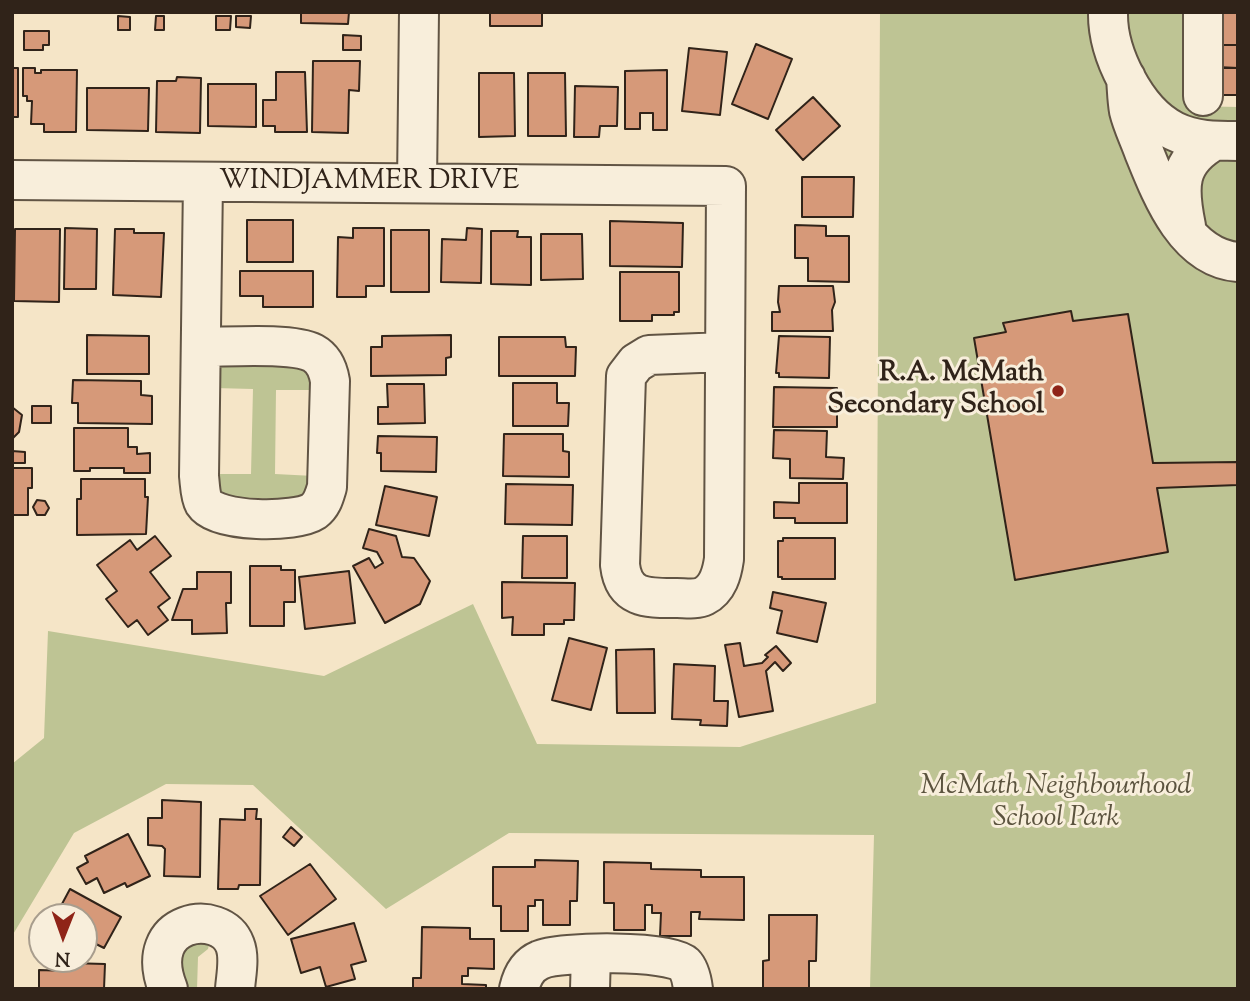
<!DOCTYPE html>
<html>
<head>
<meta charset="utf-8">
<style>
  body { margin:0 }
  #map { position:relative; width:1250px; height:1001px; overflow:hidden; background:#f5e5c7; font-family:"Sorts Mill Goudy",serif }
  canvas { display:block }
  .frame { position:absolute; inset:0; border:14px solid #302319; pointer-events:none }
  .north { position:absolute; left:28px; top:903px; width:70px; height:70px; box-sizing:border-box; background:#f8eedb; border:2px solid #a89d8d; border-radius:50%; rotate:181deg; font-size:19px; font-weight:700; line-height:28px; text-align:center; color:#302319 }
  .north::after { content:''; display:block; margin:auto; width:24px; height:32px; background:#8f2418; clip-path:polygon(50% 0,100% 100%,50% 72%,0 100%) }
</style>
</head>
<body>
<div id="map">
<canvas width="1250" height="1001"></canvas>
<div class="frame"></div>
<div class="north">N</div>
</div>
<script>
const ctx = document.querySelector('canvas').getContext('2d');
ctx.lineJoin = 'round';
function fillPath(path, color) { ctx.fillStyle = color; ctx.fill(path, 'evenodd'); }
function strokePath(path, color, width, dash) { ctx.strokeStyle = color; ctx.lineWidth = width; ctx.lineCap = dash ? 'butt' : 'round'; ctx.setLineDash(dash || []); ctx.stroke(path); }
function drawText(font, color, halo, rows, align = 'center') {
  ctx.font = font + ' "Sorts Mill Goudy",serif'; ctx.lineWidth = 6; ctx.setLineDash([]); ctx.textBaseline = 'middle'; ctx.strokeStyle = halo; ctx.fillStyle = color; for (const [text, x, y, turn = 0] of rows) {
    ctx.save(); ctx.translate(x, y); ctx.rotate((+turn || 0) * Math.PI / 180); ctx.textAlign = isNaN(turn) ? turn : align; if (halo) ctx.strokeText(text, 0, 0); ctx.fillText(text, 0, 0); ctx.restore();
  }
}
fillPath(new Path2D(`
  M880,12H1189V106L1238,107V989H870L874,835L509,833L386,909L253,785L166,784L74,833L12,936V764L44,738L48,631L324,676L473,604L537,744L740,747L876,703Z
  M229,364L304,366L316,390H276L275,474L314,476L303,501L221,499L212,474H251L253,389L214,388L218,369Z
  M210,941L208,949L198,957L197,989H184L180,948Z`), '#bec494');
const building = new Path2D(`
  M301,12H349L348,24L301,23Z
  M490,12H542V26H490Z
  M1217,12H1238V45H1217Z
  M118,16L130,17V30H118Z
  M156,16H164V30H155Z
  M216,16H231L230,30H216Z
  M236,16H251L250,28L236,27Z
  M24,31H49V45H43V50H24Z
  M343,35L361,36V50H343Z
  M756,44L792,59L768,119L732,104Z
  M1217,45H1238V68L1217,67Z
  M689,48L727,52L720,115L682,111Z
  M313,61H360L359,91L349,90L348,133L312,132Z
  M12,68H18V117H12Z
  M23,68H35V73H41V70H77L76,132H44V124H31L32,101H27V96H23Z
  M1217,68H1238V95H1217Z
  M667,70V130H653V113H640V129H625V71Z
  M276,72H305L307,132H275V126H263V100H276Z
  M479,73H514L515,136L479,137Z
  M528,73H565L566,136H528Z
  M177,77L201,78L200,133L156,132L157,81H176Z
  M208,84H256V127L208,126Z
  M575,86L618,87L617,126H600L599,137H574Z
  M87,88H149L148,131L87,130Z
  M813,97L840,126L803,160L776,130Z
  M802,177H854L853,217H802Z
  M247,220H293V262H247Z
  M610,221L683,223L682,267L610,266Z
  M795,225L826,226V236H849V282L808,281V258H795Z
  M65,228L97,229L96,289H64Z
  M353,228H384V286H366V297H337L338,237L353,238Z
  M467,228L482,229L481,283L441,282L442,239L466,240Z
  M15,229H60L59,302L14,301Z
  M115,229H134V233H164L161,297L113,295Z
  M391,230H429V292H391Z
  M491,231H518L517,237H531V285L491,284Z
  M541,234H582L583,279L541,280Z
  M240,271H313V307H263V296H240Z
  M620,272H679V312H674V315H652V321H620Z
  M779,286H833L835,302L832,310L833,331H772V312H780L778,302Z
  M1071,311L1073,321L1128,314L1153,463L1238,462V485L1157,488L1168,552L1015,580L974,338L1006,332L1003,323Z
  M87,335L149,336V374H87Z
  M451,335V357L446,358V375L371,376V347H382V336Z
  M779,336L830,337L829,378L779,377V373H776Z
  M499,337H565L566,347H576L575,376H499Z
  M73,380L141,381V395L152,396V424L78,423V403H72Z
  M513,383H557V403H569L568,426H513Z
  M387,384H424L425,423L378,424V407H388Z
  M774,387L837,388V427H773Z
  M32,406H51V423H32Z
  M12,407L22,415L19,432L12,439Z
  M74,428H128V447H137V454L150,453V473H124V468H90V471H74Z
  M774,430L827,431L826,457L844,458L843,479L790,478V459L773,458Z
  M504,434H563V451L569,452V477L503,476Z
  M378,436L437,437L436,472L381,471V453H377Z
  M12,451L25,452V463H12Z
  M12,468H32V488H28V515H12Z
  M81,479H145V497H148L146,534L77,535V499H81Z
  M799,483H847V523H795V518H774V502L799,503Z
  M506,484L573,485L572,525L505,524Z
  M385,486L437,497L429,536L376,525Z
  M37,500L45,501L49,508L45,515H37L33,507Z
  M369,529L396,536L402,557L414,558L430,581L420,604L385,623L353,566L369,558L375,568L383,563L377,552L363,548Z
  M155,536L171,556L150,572L170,598L158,607L168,620L148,635L137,620L128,627L106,599L117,591L97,565L130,540L137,550Z
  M523,536H567V578H522Z
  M783,538H835V579H782V577H778V541H783Z
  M250,566H281V570H295V602H284V626H250Z
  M349,571L355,623L305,629L299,577Z
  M197,572H231V603H226L227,633L192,634V620H172L183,589H197Z
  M502,582L575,583L574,620H564V624H544V635H512L513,617L502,618Z
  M773,592L826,603L817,642L777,633L782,611L770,608Z
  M569,638L607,648L591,710L552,700Z
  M740,643L744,666L762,663L768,657L765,655L776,646L791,663L783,671L775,662L766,671L773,711L739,717L725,645Z
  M654,649L655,713H617L616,650Z
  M674,664L715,666L714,701H728L727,726L700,725L701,720L672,719Z
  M162,800L201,802L200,877L164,876L165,849L162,846L148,845V818H162Z
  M245,809H257L256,819H261L260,885H239L238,889H218L220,819L245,820Z
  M291,827L302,837L294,846L283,837Z
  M128,834L150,876L127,887L125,883L104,893L97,878L86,884L77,868L88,862L85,856Z
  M535,860L578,861L577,901H570V925H543V900H535V906H528V931H501V906H493V867H535Z
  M604,862L651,863V869L701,870V877H744V920L699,919L700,912H691V936H660L661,913H652V905H645V930H614V903H604Z
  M310,864L336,899L288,935L260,896Z
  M70,889L121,917L104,948L84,938V917H55Z
  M769,915H817L816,961H809V989H763V961L769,960Z
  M354,923L366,961L351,965L355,979L326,987L320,967L301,973L291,939Z
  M422,927L470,928V939H494V969L468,968V976H462V984L486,985V989H413V978H421Z
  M69,963L105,964L104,989H39V970L68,971Z`);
fillPath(building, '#d69979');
strokePath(building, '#302319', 2);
const minor = new Path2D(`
  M1108,12C1107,53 1136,112 1174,131C1194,141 1216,141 1238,141
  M1126,78C1127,89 1127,100 1129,111C1132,124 1139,138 1144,152C1161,194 1185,258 1238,262
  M1203,96V12
  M12,180L726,186L724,559C722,573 718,589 704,596C696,600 685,598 677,598C649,598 624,600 620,565L626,376L636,363L649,355L725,352
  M417,183L419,12
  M1186,226C1178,187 1177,162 1214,141
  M202,347C228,347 292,342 313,353C324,359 328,369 330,381L327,487C324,497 322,505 314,511C296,523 217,523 204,503C200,496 200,484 199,476L203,182
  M168,989C140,919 221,907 235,945C240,958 236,975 235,989
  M519,989C522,976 528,965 540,960C559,951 670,950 684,964C690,970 692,981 693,989
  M590,989L591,954`);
strokePath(minor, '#615444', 42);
strokePath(minor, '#f8eedb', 38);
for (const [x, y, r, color] of [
  [1058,391,7,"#8f2418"]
]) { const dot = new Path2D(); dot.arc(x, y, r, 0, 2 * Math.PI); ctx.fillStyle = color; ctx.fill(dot); strokePath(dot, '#f8eedb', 2.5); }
drawText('28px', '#302319', '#f8eedb', [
  ["WINDJAMMER DRIVE",369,183]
]);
drawText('bold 28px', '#302319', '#f8eedb', [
  ["R.A. McMath",1044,375],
  ["Secondary School",1044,407]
], 'right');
drawText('italic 28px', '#5b533e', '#f8eedb', [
  ["McMath Neighbourhood",1056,788],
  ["School Park",1056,820]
]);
</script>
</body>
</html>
